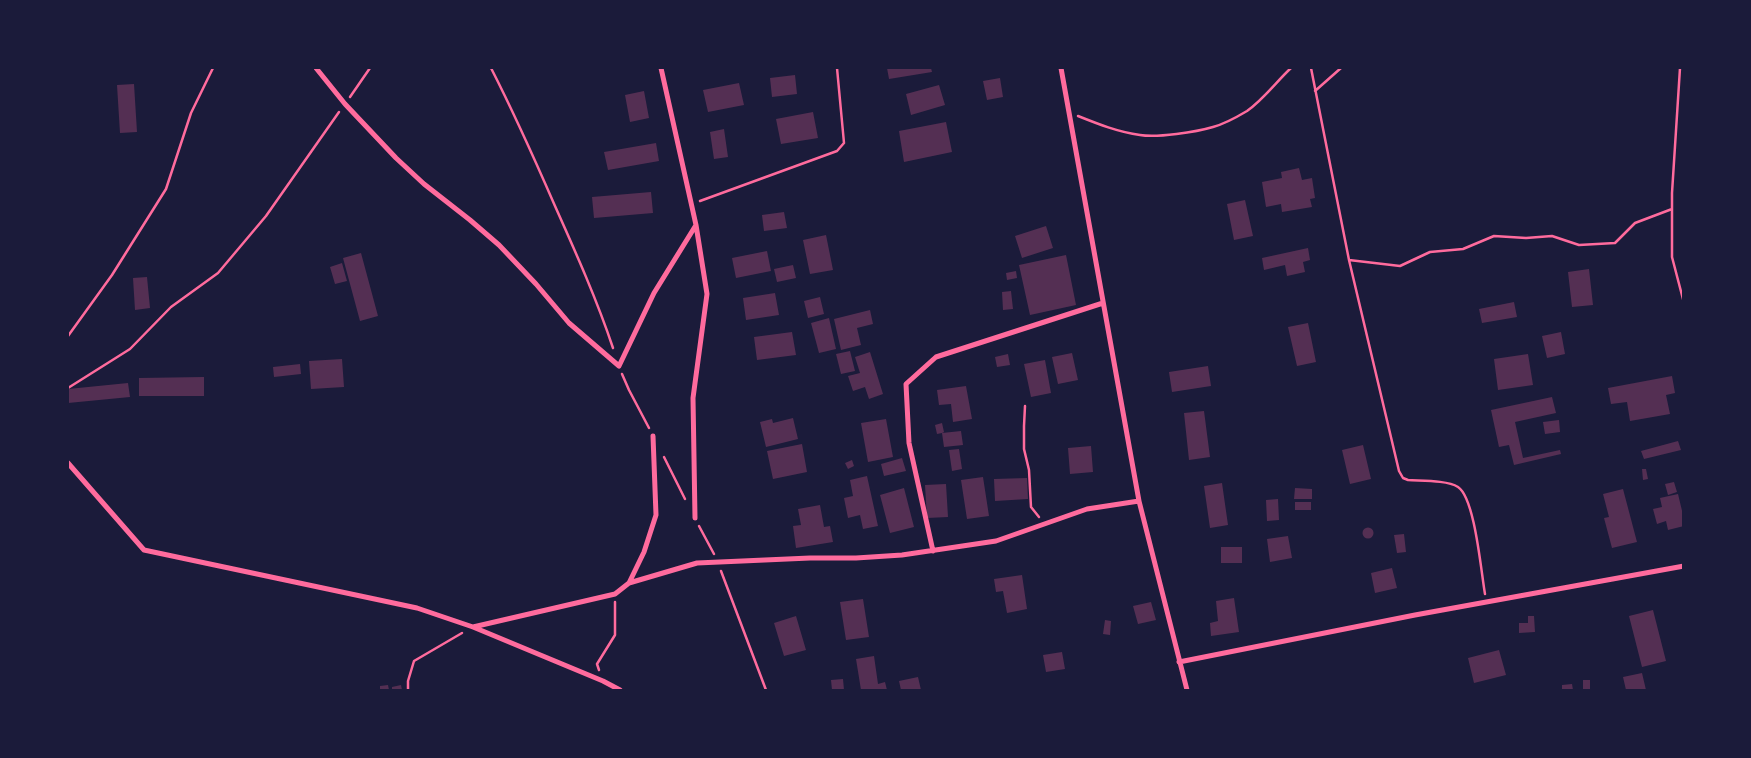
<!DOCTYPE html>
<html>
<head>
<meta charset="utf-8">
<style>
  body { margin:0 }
  #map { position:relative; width:1751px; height:758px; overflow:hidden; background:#1b1b3a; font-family:Rubik,sans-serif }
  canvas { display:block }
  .frame { position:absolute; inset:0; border:69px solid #1b1b3a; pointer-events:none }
</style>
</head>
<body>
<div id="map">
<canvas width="1751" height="758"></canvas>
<div class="frame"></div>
</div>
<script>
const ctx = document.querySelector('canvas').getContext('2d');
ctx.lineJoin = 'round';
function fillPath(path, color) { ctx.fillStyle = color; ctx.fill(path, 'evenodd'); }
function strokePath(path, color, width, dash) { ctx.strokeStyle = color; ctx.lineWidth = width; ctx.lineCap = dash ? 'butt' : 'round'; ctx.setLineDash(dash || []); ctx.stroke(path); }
fillPath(new Path2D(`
  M887,68H931L932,72L889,79Z
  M795,75L797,94L772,97L770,78Z
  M1000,78L1003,97L987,100L983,81Z
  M739,83L744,105L708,112L703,90Z
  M134,84L137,132L120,133L117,85Z
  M939,85L945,105L911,115L906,94Z
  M644,91L649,118L630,122L625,95Z
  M813,112L818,138L781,144L776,119Z
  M946,122L952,152L904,162L899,131Z
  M724,129L728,157L714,159L710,132Z
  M656,143L659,161L608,170L604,152Z
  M1299,168L1302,180L1312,178L1315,198L1310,199L1312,207L1282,212L1281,204L1266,207L1262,182L1282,178L1281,172Z
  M651,192L653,213L594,218L592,197Z
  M1245,200L1253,236L1234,240L1227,204Z
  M784,212L787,228L764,231L762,215Z
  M1046,226L1053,248L1022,258L1015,236Z
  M826,235L833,270L810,274L803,240Z
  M1308,248L1310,260L1303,262L1305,272L1287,276L1285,265L1264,270L1262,258Z
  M767,251L771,271L736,278L732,258Z
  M361,253L378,316L360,321L343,258Z
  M1066,255L1076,305L1030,315L1019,265Z
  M342,263L347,281L335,284L330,267Z
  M793,265L796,278L777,282L774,269Z
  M1589,269L1593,305L1572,307L1568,272Z
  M1016,271L1017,278L1007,280L1006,273Z
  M147,277L150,308L135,310L133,278Z
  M1011,291L1013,309L1003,310L1002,292Z
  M775,293L779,315L746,320L743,298Z
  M820,297L824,314L808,318L804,301Z
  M1514,302L1517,317L1482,323L1479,309Z
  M870,310L873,324L857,328L861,345L841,350L834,319Z
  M829,318L836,349L819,353L811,323Z
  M1308,323L1316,362L1297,366L1288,327Z
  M792,332L796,355L757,360L754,337Z
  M1561,332L1565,354L1547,358L1542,336Z
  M850,351L855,371L841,374L836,354Z
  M870,352L883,394L869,399L865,387L853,391L848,376L860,373L855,357Z
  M1072,353L1078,380L1058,384L1052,357Z
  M1008,354L1010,365L997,367L995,357Z
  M1528,354L1533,385L1498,390L1494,359Z
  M342,359L344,387L311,389L309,361Z
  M1045,360L1051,393L1031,397L1024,364Z
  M300,364L301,374L274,377L273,367Z
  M1208,366L1211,386L1172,392L1169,372Z
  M1672,376L1675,393L1666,395L1670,414L1630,421L1627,402L1611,404L1608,388Z
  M204,377V396H139V378Z
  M128,383L130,397L68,403V389Z
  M966,386L972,419L953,422L951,404L939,405L937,390Z
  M1552,397L1556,413L1515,422L1523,458L1560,450L1561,454L1514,465L1509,445L1499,447L1491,410Z
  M1204,411L1210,457L1189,460L1184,413Z
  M793,418L798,439L766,447L760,422L772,419L773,423Z
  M886,419L893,457L868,462L861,423Z
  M1559,420L1560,432L1545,434L1543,422Z
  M942,423L944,432L942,433L961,431L963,445L944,447L942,433L937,434L935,425Z
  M1678,441L1681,450L1644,459L1641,451Z
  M802,444L807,472L773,479L767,451Z
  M1363,445L1371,479L1350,484L1342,450Z
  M1091,446L1093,472L1070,474L1068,448Z
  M959,449L962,469L952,471L949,450Z
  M902,458L906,471L884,476L881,464Z
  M852,460L854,466L848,469L845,463Z
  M1642,469H1646L1648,479L1643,480Z
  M867,476L878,526L863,529L860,515L848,518L844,498L853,496L850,480Z
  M983,477L989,516L967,519L961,480Z
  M1027,478L1028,499L995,501L994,479Z
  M1674,482L1677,492L1668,495L1665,484Z
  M1222,483L1228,525L1210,528L1204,486Z
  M946,484L948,517L927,518L925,485Z
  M904,488L914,527L890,533L880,495Z
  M1295,488L1312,489V499H1294Z
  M1623,489L1637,542L1612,548L1604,518L1609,517L1603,494Z
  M1678,494L1684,519V526L1668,530L1666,521L1657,524L1653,509L1662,507L1660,498Z
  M1278,499L1279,520L1267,521L1266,500Z
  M1295,502H1311V510H1295Z
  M820,505L824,527L830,526L833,542L796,548L793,526L801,525L798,509Z
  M1362.5 533a5.5 5.5 0 1 1 11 0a5.5 5.5 0 1 1-11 0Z
  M1404,534L1406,552L1397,553L1394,535Z
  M1288,536L1292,558L1270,562L1267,539Z
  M1221,547H1242V563H1221Z
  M1392,568L1397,588L1375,593L1371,573Z
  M1022,575L1027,609L1007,613L1003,591L996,592L994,579Z
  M1234,598L1239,632L1211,636L1210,623L1218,621L1216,601Z
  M863,599L869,637L846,640L840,602Z
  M1151,602L1156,620L1138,624L1133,606Z
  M1653,610L1666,661L1642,667L1629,616Z
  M796,616L806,650L784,656L774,623Z
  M1528,616H1534L1535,632L1519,633V623H1528Z
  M1105,620L1111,621L1110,635L1103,634Z
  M1499,650L1506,675L1474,683L1468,658Z
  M1062,652L1065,669L1046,672L1043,655Z
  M874,656L878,684L885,682L887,690H861L856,659Z
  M1642,673L1646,690H1626L1623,677Z
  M918,677L921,690H901L899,681Z
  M843,679L844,690H832L831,680Z
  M1583,680H1590V690H1583Z
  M1572,684L1573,690H1562V685Z
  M388,685L389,690H380V686Z
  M401,685L402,690H392V687Z`), '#542f53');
strokePath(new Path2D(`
  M491,68C514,113 535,160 555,206C576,253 597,300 613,348
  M1311,68L1349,260L1399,471L1403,478L1408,480C1421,481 1447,480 1458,487C1475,498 1481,572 1485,594
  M1680,68L1672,193V257L1684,303
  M1315,91L1341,68
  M350,97L370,68
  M1078,116C1098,124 1118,132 1140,135C1157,138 1196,132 1213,127C1224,124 1237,117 1247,111C1264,99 1276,82 1291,68
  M700,201L837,151L844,143L837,68
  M1349,260L1400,266L1430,252L1463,249L1494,236L1526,238L1552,236L1579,245L1615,243L1635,223L1672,209
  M68,336L112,275L166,189L191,113L213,68
  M622,374L629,390L649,428
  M68,388L130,349L171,307L218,273L266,216L339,112
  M1025,406L1024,426V449L1029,470L1031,507L1039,517
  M664,457L685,499
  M699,526L714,554
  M721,571L766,690
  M599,670L597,664L615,635V602
  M408,690V681L414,661L462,633`), '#ff6b9d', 2.5);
strokePath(new Path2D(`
  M316,68L345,104L396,158L424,184L470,220L499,245L536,284L569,323L619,366L654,293L696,225L661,68
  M1061,68L1139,501L1187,690
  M68,463L144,550L417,608L473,627L603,681L620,690
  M695,518L693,398L707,294L696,225
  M933,551L909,443L906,384L936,357L1103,303
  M629,583L697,563L810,558H856L902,555L996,541L1087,509L1139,501
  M473,627L615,594L629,583L644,552L656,515L653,436
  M1179,662L1415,615L1684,566`), '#ff6b9d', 5);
</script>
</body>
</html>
